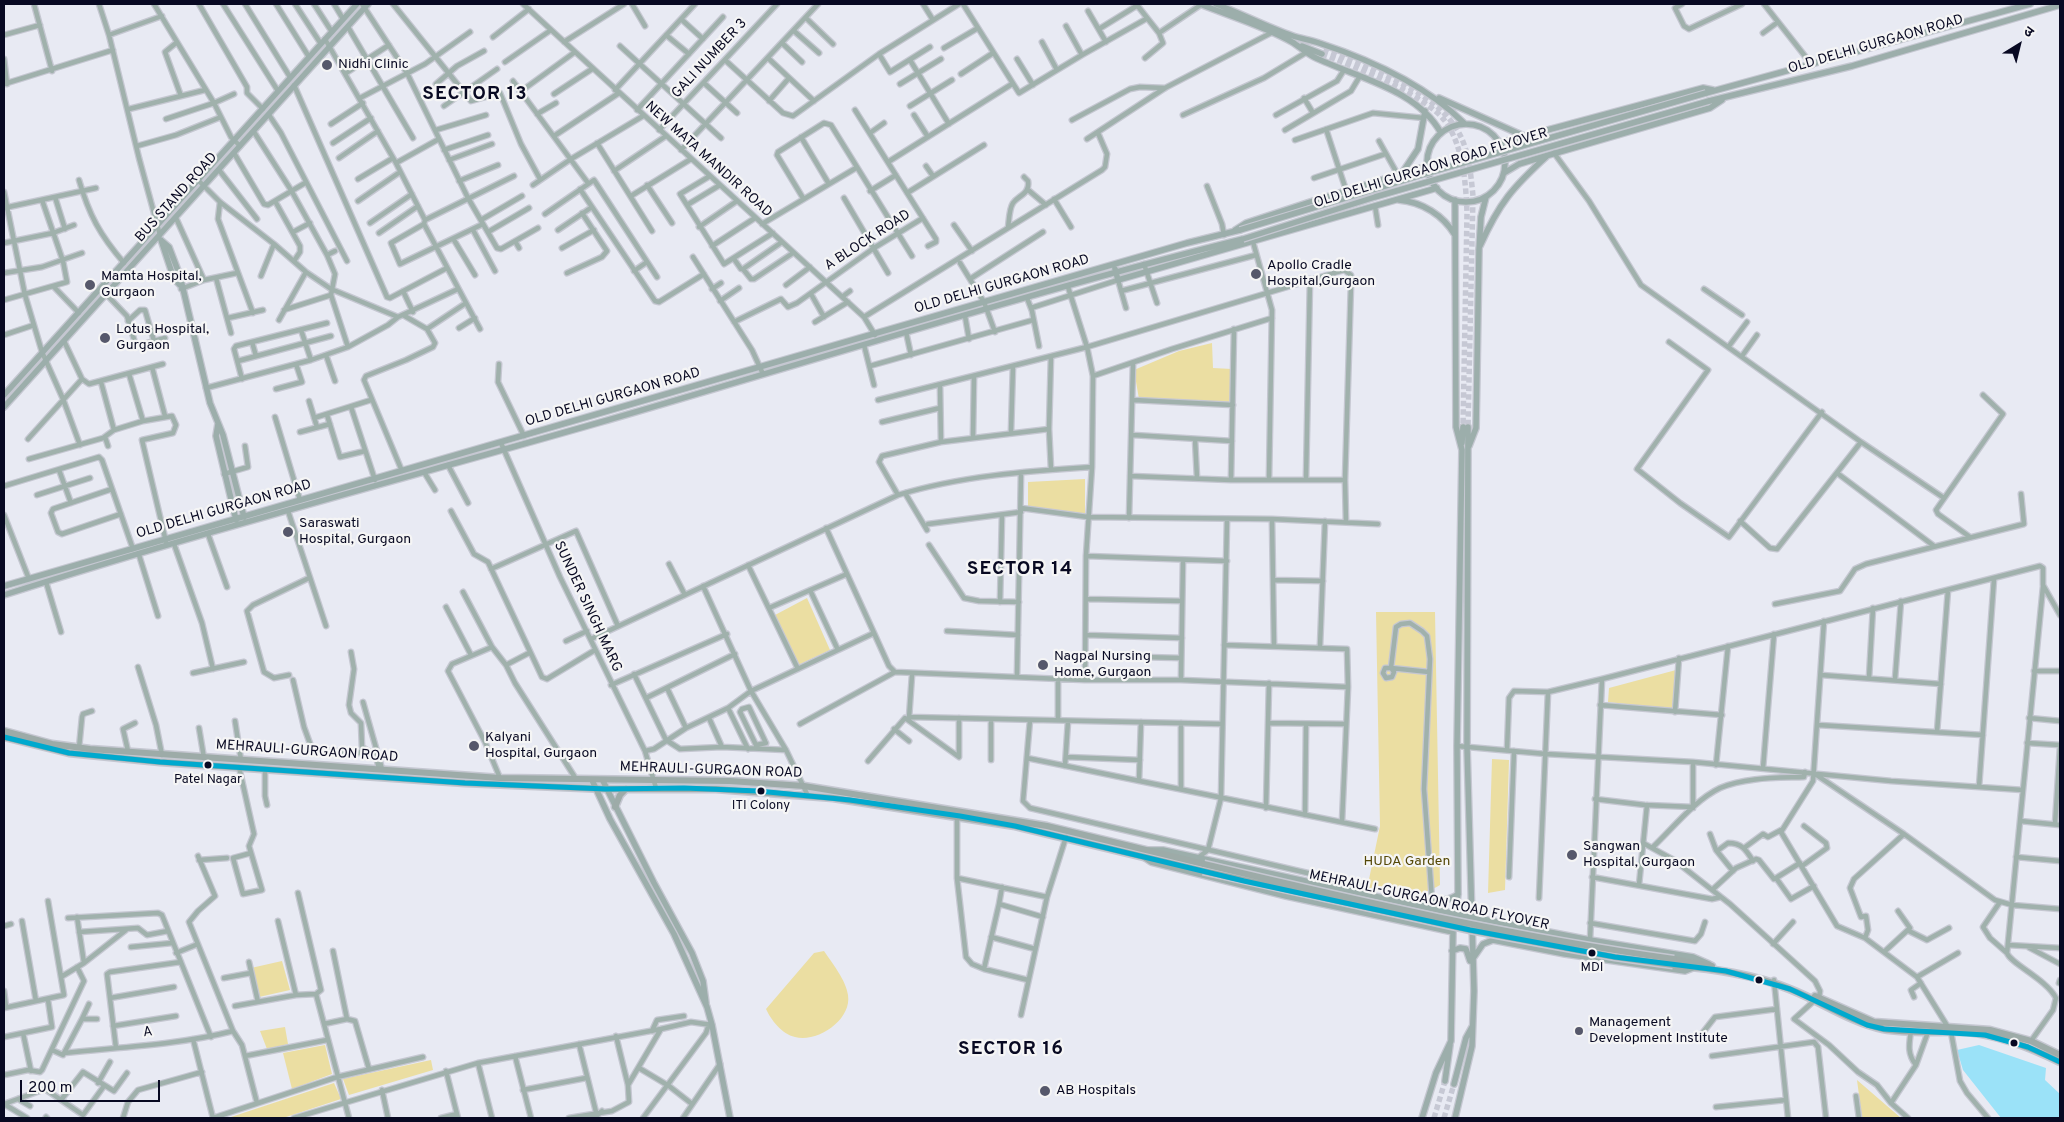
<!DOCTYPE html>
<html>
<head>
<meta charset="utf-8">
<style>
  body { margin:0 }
  #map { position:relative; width:2064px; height:1122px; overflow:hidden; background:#e8eaf3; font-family:Overpass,"Noto Sans Devanagari",sans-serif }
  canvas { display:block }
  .frame { position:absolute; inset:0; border:5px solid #080922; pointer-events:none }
  .north { position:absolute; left:1994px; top:20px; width:50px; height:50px; -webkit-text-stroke:4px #f5f5f5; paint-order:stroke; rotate:36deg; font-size:14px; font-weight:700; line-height:20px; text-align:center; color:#080922 }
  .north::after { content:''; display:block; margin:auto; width:18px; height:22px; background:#080922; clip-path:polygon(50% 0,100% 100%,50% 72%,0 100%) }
  .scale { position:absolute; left:20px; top:1080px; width:140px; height:22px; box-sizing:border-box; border:2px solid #080922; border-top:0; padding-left:6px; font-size:15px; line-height:18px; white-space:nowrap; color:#080922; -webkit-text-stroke:4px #f5f5f5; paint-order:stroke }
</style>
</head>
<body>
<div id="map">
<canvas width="2064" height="1122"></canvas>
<div class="frame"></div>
<div class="north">उ</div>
<div class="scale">200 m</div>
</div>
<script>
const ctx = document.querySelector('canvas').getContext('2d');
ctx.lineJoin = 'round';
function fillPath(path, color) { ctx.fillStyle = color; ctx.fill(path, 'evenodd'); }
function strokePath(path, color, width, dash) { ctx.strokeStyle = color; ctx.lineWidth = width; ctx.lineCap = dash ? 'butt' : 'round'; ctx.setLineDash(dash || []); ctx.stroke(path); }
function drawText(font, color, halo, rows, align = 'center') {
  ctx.font = font + ' Overpass,sans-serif'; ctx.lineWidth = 4.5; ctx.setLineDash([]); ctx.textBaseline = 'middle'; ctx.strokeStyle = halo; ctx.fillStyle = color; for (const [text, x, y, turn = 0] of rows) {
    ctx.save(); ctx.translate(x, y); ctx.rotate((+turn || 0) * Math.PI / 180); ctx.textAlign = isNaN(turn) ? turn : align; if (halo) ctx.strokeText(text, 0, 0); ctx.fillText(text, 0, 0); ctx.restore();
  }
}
fillPath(new Path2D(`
  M1212,343L1213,368L1232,369L1231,404L1139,399L1134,370L1179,351Z
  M1085,479V515L1028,509V482Z
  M807,598L830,650L798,665L775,615Z
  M1376,612H1435L1440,885C1414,901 1394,893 1367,889L1380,826Z
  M1676,670L1672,709L1608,702L1609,688Z
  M1492,759L1509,760L1505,890L1488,893Z
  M824,951C832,963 846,980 848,995C852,1020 817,1043 795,1037C782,1034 771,1020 766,1009L814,953Z
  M282,961L290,990L259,997L251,968Z
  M285,1027L288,1044L267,1049L260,1031Z
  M325,1045L332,1074L292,1089L283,1053Z
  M431,1060L433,1070L349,1095L343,1079Z
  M1857,1080L1901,1118H1862Z
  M334,1083L341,1099L283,1118H228Z`), '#ebdea2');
fillPath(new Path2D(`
  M1979,1045L2046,1068L2045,1080L2060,1094V1118H2001L1963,1070L1957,1050Z`), '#9be2f8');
strokePath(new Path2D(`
  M1324,49C1366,67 1436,90 1459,133C1469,151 1471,176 1473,196L1468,427
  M1322,54C1352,65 1427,96 1445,121C1463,145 1466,184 1467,213L1463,427
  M1434,1118L1445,1081
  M1444,1118L1454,1084`), '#c6c8d4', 5.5, [5.5, 3]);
const street = new Path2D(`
  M34,4L52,71
  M99,4L109,35L139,158L160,235
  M154,4L214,103L231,137L240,146
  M199,4L247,87V93L263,109
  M223,4L278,91
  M245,4L290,77
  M276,4L309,57
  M295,4L321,44
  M314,4L332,32
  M334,4L343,19
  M362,4L407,73L468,198L497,248L501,249L538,228
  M393,4L471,101L500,93L521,144L540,179
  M523,4L864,317L875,335
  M632,4L645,26
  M923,4L933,20
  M963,4L1019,93L1082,55L1146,19
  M1682,4L1675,8L1684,26L1689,29L1742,4
  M1764,4L1812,65
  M1137,5L1159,33L1163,43L1145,58
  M1088,11L1106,42
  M806,18L833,44
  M681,19L703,39
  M1066,26L1082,55
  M348,27L413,138
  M1099,29L1138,5
  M794,31L819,53
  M1159,33L1202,4
  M1763,33L1778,22
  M4,35L40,25
  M109,35L162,16
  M666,35L689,54
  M493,37L529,9
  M325,39L396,163L425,220L424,224L480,329
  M564,42L624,4
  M1042,42L1057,70
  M176,43L165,52L181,96
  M782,43L802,62
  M620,46L721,138
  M944,48L978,28
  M879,54L890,72L930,47
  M768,58L814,101
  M4,59L7,84
  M1017,59L1033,85
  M725,60L783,113L793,116L879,54L959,4
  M910,60L949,124
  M505,62L551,30
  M346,73L389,45
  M961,74L993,53
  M513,81L588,183
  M704,83L737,113
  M4,84L113,50
  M436,84L457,66L484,51
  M900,84L941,59
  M294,85L387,297L390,298L447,268
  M615,90L695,4
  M520,92L575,52
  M554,94L592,69
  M360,98L425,64L470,32
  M1304,98L1313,113
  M769,101L789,78
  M444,106L497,69
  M910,106L952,80
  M129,109L205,90
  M637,110L723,17
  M855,110L936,239V242L928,246
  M537,114L556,103
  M269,115L281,133L347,261
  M914,115L928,137
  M1183,115L1264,78L1307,52
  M1276,115L1337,81L1344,70
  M166,119L214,103L234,94
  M1072,120L1130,89L1140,87L1165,88
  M331,124L363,103
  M1326,129L1346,190
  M436,130L486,115
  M659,130L777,4
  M1285,130L1351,91L1360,76
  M254,132L291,190L327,255L335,274L331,295L348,347
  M870,133L884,123
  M554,136L619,93
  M801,137L829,184
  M1087,139L1165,88L1271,33
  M1295,140L1373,113L1424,118
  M1379,141L1398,175
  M333,143L371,118
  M597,143L652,231
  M137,146L176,135L221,117
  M444,150L488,135
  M681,150L818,4
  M234,153L264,204L268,205L305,183
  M1554,153L1589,201L1641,285L1861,442L1944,498
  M339,158L378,131
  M449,160L492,144
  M888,162L1012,84
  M396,163L439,139
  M926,166L933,176
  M219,170L257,219
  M614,171L666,136
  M710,176L680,194L724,264L773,233
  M1314,178L1385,154
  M358,179L393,158
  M79,180C89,215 100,235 124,263
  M199,181L220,202L274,244L306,272L331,289L398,317
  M459,181L498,165
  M533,185L571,159L643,116
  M647,185L672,223
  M1207,186L1222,224L1224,235
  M580,189L655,301L659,302L704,274
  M1027,189L1046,205
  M870,191L896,175
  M4,192L25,295L42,352L63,399L80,445
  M907,193L984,145
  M631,196L691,159
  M55,197L65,229
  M803,198L777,155L778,152L824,123L831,125L912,256
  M844,198L888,273
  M1054,199L1071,227
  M275,201L300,246V252L294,261
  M358,201L400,172
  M220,202L218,219L253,313
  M687,205L720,185
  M1375,206L1378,225
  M4,208L96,188
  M545,214L594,180L657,277
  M176,218L204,280
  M425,220L514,176
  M481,220L522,196
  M370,223L412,194
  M424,224L391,243L400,264L483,224
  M762,224L856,168
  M954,225L972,251
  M699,227L737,201
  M1008,228C1009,221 1009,209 1013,203C1019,195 1030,194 1028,181L1024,177
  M473,230L495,271
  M558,230L592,207
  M293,232L310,223
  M488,232L529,208
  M379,233L418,206
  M454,240L475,275
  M515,241L519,248
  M1253,242L1272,310L1269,479
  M4,243L53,233L74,225
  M712,246L755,218
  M562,248L594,230
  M327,255L335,251
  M693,257L752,350L763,374
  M734,259L741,269H743L782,242
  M960,263L984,302L995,332
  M1144,264L1157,303
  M743,269L751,279H754L793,253
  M634,271L647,262
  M4,273L42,267L82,253
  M567,273L602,257L607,251L582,213
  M261,276L274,244
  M216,278L231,333
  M970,279L1043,232
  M786,285L810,267
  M54,287L79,313
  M1068,287L1087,347L1093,376L1092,467L1086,556L1085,680
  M181,289L204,280L237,273
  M712,289L721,283
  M1704,289L1742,315
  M403,291L413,312
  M1121,291L1256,255
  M106,294L127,316L136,346L165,338
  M811,294L824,317
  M842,297L850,291
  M1027,298L1032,311L1039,346
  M4,300L67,282L63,261L42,200
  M720,301L739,288
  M1031,308L1118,280L1126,308
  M284,310L331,295
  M965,316L969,339
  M864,317L1102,170L1105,167L1107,154L1098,133
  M228,318L263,310
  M279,320L306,272
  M128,321L140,310H145L154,341
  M734,322L781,299L788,307L797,303L874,248L923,218
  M815,322L848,302
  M459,328L475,318
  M427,329L466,303
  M301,330L311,360
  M906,332L911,355
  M4,335L34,325
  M64,341L82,379L89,384L163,364
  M252,342L256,356
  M1669,342L1708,370L1637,469L1680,503L1729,537L1822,412
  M864,345L874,385
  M1729,346L1747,322
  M326,355L335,381
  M1742,356L1757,335
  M238,361L331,336
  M499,364L498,382L524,436
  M870,366L1033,320
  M152,367L165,416
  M129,374L143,421
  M1093,376L1172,349L1272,318
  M242,379L234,349L236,346L327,323
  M101,382L114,430
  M940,385L941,442
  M206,388L311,360L348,347L388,325L398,317L458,289
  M276,389L302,382L296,364
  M878,400L1087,347L1344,270L1351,275V284L1345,480L1346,522
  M1134,400L1233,405
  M309,401L317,427
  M351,407L375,480
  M327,415L340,457L365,451
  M275,417L300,500
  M314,418L371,400
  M882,422L940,408
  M300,432L330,424
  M1011,432L1013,366
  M1133,435L1232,441
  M105,437L108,446
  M973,437L974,376
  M28,439L82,379
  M1195,439L1197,478
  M501,443L560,577L645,751L656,788
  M29,459L103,438L114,430L143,421L172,416L176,425L173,433L142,440L166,542
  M448,465L468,503
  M1051,469L1049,429L1051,356
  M59,470L71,503
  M402,471L364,380L366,376L406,360L433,347L435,343L427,329L403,315
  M424,472L435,490
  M1837,473L1934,546
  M224,474L248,467L245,446
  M1130,476L1231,480H1345
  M1306,479L1310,279
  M1231,480L1234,329
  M4,486L99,457L102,460L133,549
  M112,489L53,509L51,513L58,532L62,534L121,514
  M905,493L927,530
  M37,495L90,478
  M898,495L879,462L882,456L941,442L1049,429
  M1021,508L1088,517L1272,519L1378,524
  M288,511L326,626
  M451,511L474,554L488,562L542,677L547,679L595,650
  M4,515L29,579
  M1129,518L1133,364
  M1272,519L1274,645
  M1740,521L1770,548L1777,549L1861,442
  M928,524L1021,512
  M826,528L874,633L889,666L895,672
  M208,534L227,587
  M1970,537L1938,514L1936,510L2003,414L1983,395
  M174,544L202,623L213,669
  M929,545L964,598L979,601L1019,602
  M139,555L158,616
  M1086,556L1227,561
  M669,564L685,595
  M748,565L798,669
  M491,569L576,531L618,626
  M1273,580L1323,581
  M46,582L61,632
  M703,586L751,691L786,750L808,796
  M810,590L838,650
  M463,592L492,647L506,665L515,683L576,779
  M1087,599L1182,601
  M1000,602L1002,515
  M1775,604L1840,591L1855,569L1866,564L2024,524L2021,494
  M446,607L471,655
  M769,608L847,574
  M1824,621L1813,781L1781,832L1837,926L1865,938L1917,977L1951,1032L1960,1081L1967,1093L1988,1118
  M947,631L1018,635
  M1086,635L1182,638
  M591,639L898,495C960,476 1028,471 1092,467
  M566,641L587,631
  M1224,645L1347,649L1348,687L1342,822
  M1320,646L1325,521
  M492,647L452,664L448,671L485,742L500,778
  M351,652L354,669L349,705L351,713L361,723L362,747L376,756L379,769
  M1142,657L1181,658
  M506,665L529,653
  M138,667L156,725L162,755
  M2034,671H2060
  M1429,672L1391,668H1385L1383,673L1386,678L1392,677L1394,672L1391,668L1396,627L1401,624L1410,623L1422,631L1427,636L1430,659L1424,789L1432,900
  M193,673L244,662
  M634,674L666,740L680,749L722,747L786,750
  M289,675L274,678L264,672L247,611L253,605L309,578
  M1821,675L1941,684
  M1017,676L1021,473
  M1058,678V720
  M1869,678L1873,608
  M1895,679L1901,601
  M293,680L304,727L312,749L359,753L364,750
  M1181,680L1183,560
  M611,685L727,634
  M667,688L686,728
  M646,698L735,654
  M363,702L382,769
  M1600,705L1722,715
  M728,708L748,749
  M1675,712L1679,658
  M909,717L1222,724
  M709,718L722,747
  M909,718L912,675
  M2029,718L2060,721
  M991,719V760
  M1030,720L1023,801L1030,808L1363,886
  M235,721L241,760
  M1181,723V789
  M1269,723L1346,724
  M800,724L895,672L1085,680H1181L1348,687
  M1818,725L1983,735
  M199,728L204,758
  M894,729L909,741
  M1937,732L1948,590
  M765,741L749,707L742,709L740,712L756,745L766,743
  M2027,743L2060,745
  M1457,746L1546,754L1693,762L1891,781L2023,790
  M79,748L82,717L83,714L92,711
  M1507,750L1509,698L1514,691L1548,692L1602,679L2040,566L2043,568V585L2060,615
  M128,751L123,729L135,723
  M645,751L654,749L686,728L728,708L751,691L874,633
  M1066,757L1140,760
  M1027,758L1375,829
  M868,761L905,718L959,757V718
  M1716,765L1728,646
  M1065,766L1068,721
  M239,767L254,834L249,846L262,890L243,894L233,858L251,853
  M1763,768L1774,634
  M265,769V796L267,805
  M1815,774L1904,834L1995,900L2012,905L2060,909
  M1139,781L1141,722
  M1979,787L1994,579
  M1595,799L1645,805L1693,807
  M1266,808L1269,683
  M1693,808V762
  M1305,815L1306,725
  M957,816V878L966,957L972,964L984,969
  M2020,821L2060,825
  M2055,824L2060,748
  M1710,834L1716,850L1733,871
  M1643,843L1674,860L1730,904L1815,981L1820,991L1819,998
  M1653,847C1673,828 1695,800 1720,788C1745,777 1778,778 1804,777L1805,772
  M1744,848L1763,834L1768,837L1781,830
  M1717,851L1728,843C1742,843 1746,850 1753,861
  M198,856L215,896L198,911L189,922L233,1031L242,1045L257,1103
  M1199,857L1208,850L1221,798L1227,520
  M2016,857L2060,861
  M199,860L227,858
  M1802,866L1827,848L1826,843L1804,826
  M1509,877L1514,751
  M1592,877L1712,899L1721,897
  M957,878L1047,897
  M1776,878L1800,863
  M1639,885L1647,805
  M1712,890L1736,868L1756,859L1759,860L1774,879L1776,878L1791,899L1814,886
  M1539,898L1548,692
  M2000,902L1983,927L1990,938L2007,953
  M999,904L1002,887
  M77,917L84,963
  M68,918L158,913L162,915L211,1037
  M22,921L36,1001
  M278,921L296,995
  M1590,923L1695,941L1701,934L1705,922
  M4,926L11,924
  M1909,931L1927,940L1949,928
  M79,932L138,928L147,935L168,931
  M991,937L1035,949
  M1865,938L1868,930L1866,916L1861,917L1850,888L1854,879L1904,834
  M1590,940L1602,679
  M1773,944L1793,922
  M2008,945L2060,948
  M131,947L172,943
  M2028,947L2060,964
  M333,951L347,1019
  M1884,952L1910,928L1898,911
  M176,953L198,944
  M249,962L258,1002
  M61,977L84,963L126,930
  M1917,977L1958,953
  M224,978L251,973
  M1028,980L984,969L999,904L1043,917
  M1774,980L1788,1118
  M2059,983L2060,980
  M4,991L6,1007
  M316,994L349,1118
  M1914,997L1911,990L1921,983
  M110,998L174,987
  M1815,1000L1794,1019L1829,1045L1858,1072L1877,1085L1891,1103
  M235,1006L296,995L316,994L321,990L298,893
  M4,1008L64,995L48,901
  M1021,1015L1047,897L1066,837
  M82,1019L89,1004
  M324,1024L347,1019L355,1021L369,1069
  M113,1026L176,1016
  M652,1031L657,1020L684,1016
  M1911,1031C1909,1044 1907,1054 1916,1065
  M23,1033L31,1071
  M4,1037L52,1027L48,1000
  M193,1039L213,1118
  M1697,1040L1715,1017L1777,1009
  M2031,1041L2053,1010L2056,998C2046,979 2011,964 2007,953L2043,587
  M579,1044L596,1112
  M116,1048L107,974L110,972L181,962
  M52,1050L63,1055L82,1019H97
  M64,1053C120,1047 178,1045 233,1031
  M245,1056L327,1040
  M515,1056L531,1118
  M1712,1056L1814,1042L1818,1047L1826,1118
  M478,1063L492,1118
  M639,1068L669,1086L692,1104
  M446,1071L458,1118
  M4,1075L28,1070L40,1072L42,1070L84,981L77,967
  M98,1083L110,1062
  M628,1085L661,1029
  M382,1090L388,1118
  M523,1090L586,1078
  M1856,1096L1859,1118
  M18,1099L30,1106
  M61,1100L83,1072L114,1091L127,1073
  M4,1104L45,1089L83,1115L104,1086
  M4,1104L27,1118
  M1716,1107L1786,1100
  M46,1117L47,1118
  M123,1118L128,1102L138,1090L202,1072
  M213,1118L337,1077L423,1057
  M294,1118L478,1063L661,1029L691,1022L712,1025
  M441,1118L457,1114
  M569,1118L612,1111L629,1102L628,1085L616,1036
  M587,1118L598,1115L602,1111
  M643,1118L706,1033L709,1024
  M683,1118L720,1064
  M1908,1118L1891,1103L1916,1065L1928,1032`);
const secondary = new Path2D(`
  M1200,4C1230,16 1264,26 1292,42C1299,46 1306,53 1314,57C1357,78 1417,89 1441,133
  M1216,4C1242,14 1267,27 1293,36C1302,39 1311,40 1319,43C1371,60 1427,86 1465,124
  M1302,46L1322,54
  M1706,93L2030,4
  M1439,98L1524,136
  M1709,101L1852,66L2060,5
  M1427 163a39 39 0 1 1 78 0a39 39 0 1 1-78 0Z
  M1499,143L1703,88L1713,90
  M1402,173L1418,149L1425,111
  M1504,173L1519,164L1549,155L1710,108L1722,100
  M1399,200C1422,202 1443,215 1455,235
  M1235,230L1246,223L1310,202L1427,166
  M161,240L174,279L180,285
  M162,241L169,247L180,276L210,403L223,435L244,517
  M1480,246C1499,203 1513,187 1547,156
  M1115,269L1118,280L1437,188
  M4,395L357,4
  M4,407L368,4
  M218,424L216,436L236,520
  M1462,443L1463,427
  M1469,446L1476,428L1479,250L1481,217L1486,197
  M4,586L1187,243L1240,230
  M4,595C201,532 402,479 601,422C815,360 1027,293 1243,239
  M592,780L610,819L674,934L707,1007L712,1025L730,1118
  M603,781L654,883L692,953L703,981L706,1003
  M1149,850H1163L1456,914L1590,940L1693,957L1709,964
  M1145,858L1151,862L1286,896L1453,932
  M1408,903C1423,900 1447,904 1458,894
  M1452,951L1460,948L1466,949L1470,961
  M1474,957L1483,944L1493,940L1565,954L1685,971L1695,967
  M1445,1081L1450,1045
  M1454,1084L1466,1038L1472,1027
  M1422,1118L1436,1073L1451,1041L1453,932L1458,894L1457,746L1462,450L1456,427L1455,200
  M1455,1118L1472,1046L1474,991L1467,747L1468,427`);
const primary = new Path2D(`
  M4,731L52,744L90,749L500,778L730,781L804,786L1047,826L1204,864
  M4,737L69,753L160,762L465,783L606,789H716L833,798L1015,826L1203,871
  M615,807L620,795L626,789
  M1674,959L1712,966
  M1673,965C1713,969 1754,974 1792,990C1822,1002 1850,1022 1883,1029C1910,1034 1939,1031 1967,1032C2000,1035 2030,1047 2060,1062
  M1815,996L1874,1022L1990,1030L2031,1041L2060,1055`);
strokePath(street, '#c5c7d1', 7);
strokePath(secondary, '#c5c7d1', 8);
strokePath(primary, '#c5c7d1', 9);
strokePath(street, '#a0b1ac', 4.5);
strokePath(secondary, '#9caeab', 5.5);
strokePath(primary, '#9daba8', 6);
const secondaryBridge = new Path2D(`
  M1240,230L1421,175L1706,93
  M1243,239L1375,197L1709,101`);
const primaryBridge = new Path2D(`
  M1204,864C1359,901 1516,937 1674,959
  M1203,871L1470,930L1615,957L1673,965`);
strokePath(secondaryBridge, '#c5c7d1', 8, []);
strokePath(primaryBridge, '#c5c7d1', 9, []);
strokePath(secondaryBridge, '#9caeab', 5.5);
strokePath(primaryBridge, '#9daba8', 6);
strokePath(new Path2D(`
  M4,737L69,753L160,762L465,783L606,789L684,788L758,791L850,800L960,816L1015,826L1244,881L1470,930L1615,957L1726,971L1790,989L1867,1025L1884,1029L1985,1035L2028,1047L2060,1062`), '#00a9ce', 5);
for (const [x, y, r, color] of [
  [327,65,6,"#56586b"],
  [1256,274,6,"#56586b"],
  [90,285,6,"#56586b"],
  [105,338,6,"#56586b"],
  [288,532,6,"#56586b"],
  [1043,665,6,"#56586b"],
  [474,746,6,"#56586b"],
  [208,765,4.5,"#080922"],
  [761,791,4.5,"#080922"],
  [1572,855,6,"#56586b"],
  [1592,953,4.5,"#080922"],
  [1759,980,4.5,"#080922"],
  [1579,1031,5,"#56586b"],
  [2014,1043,4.5,"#080922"],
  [1045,1091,6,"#56586b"]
]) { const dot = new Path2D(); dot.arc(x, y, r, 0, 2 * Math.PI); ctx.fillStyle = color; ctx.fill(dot); strokePath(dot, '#f5f5f5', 2); }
drawText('13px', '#080922', '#f5f5f5', [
  ["Patel Nagar",208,780],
  ["ITI Colony",761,806],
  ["MDI",1592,968]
]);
drawText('14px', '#080922', '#f5f5f5', [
  ["OLD DELHI GURGAON ROAD",1876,45,-16],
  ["GALI NUMBER 3",710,59,-47],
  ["NEW MATA MANDIR ROAD",708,160,42],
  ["OLD DELHI GURGAON ROAD FLYOVER",1431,169,-17],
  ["BUS STAND ROAD",177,198,-48],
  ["A BLOCK ROAD",868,241,-33],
  ["OLD DELHI GURGAON ROAD",1002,285,-16],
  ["OLD DELHI GURGAON ROAD",613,398,-16],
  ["OLD DELHI GURGAON ROAD",224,510,-16],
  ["SUNDER SINGH MARG",587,607,65],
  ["MEHRAULI-GURGAON ROAD",307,752,4],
  ["MEHRAULI-GURGAON ROAD",711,771,2],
  ["MEHRAULI-GURGAON ROAD FLYOVER",1429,901,12],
  ["A",148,1033,-7]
]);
drawText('14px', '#080922', '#f5f5f5', [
  ["Nidhi Clinic",338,65],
  ["Apollo Cradle",1267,266],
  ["Hospital,Gurgaon",1267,282],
  ["Mamta Hospital,",101,277],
  ["Gurgaon",101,293],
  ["Lotus Hospital,",116,330],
  ["Gurgaon",116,346],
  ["Saraswati",299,524],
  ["Hospital, Gurgaon",299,540],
  ["Nagpal Nursing",1054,657],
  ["Home, Gurgaon",1054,673],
  ["Kalyani",485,738],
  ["Hospital, Gurgaon",485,754],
  ["Sangwan",1583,847],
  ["Hospital, Gurgaon",1583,863],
  ["Management",1589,1023],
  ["Development Institute",1589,1039],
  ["AB Hospitals",1056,1091]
], 'left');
drawText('14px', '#554807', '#f5f5f5', [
  ["HUDA Garden",1407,862]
]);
ctx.letterSpacing = '1px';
drawText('bold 19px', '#080922', '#f5f5f5', [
  ["SECTOR 13",475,95],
  ["SECTOR 14",1020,570],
  ["SECTOR 16",1011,1050]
]);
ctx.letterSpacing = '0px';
</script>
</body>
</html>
